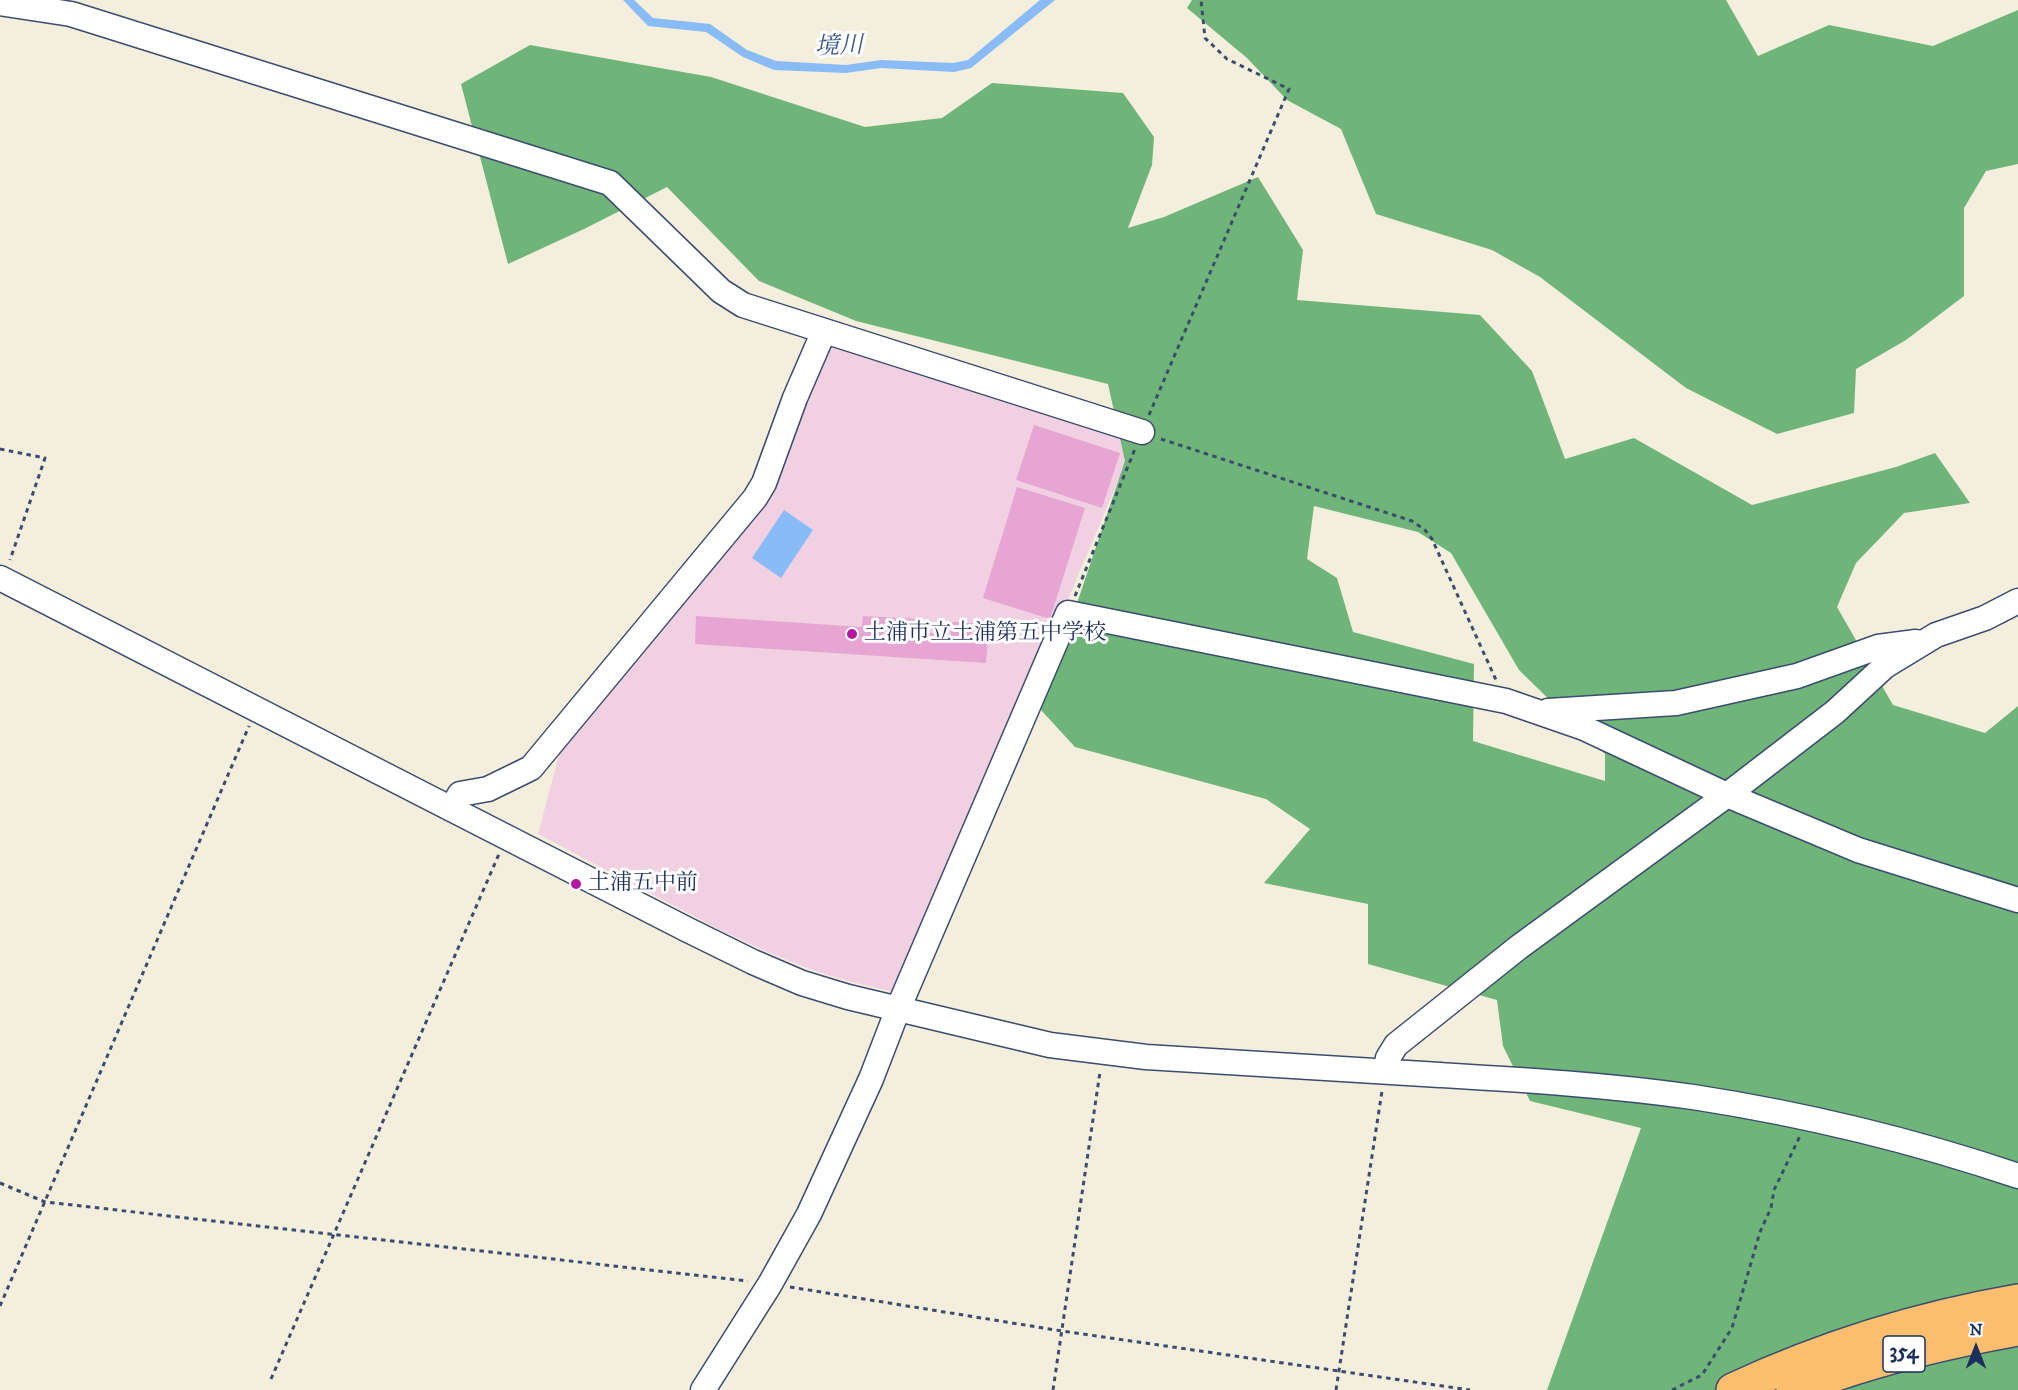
<!DOCTYPE html>
<html>
<head>
<meta charset="utf-8">
<style>
  body { margin:0 }
  #map { position:relative; width:2018px; height:1390px; overflow:hidden; background:#f3efdc; font-family:"IM FELL DW Pica",serif }
  canvas { display:block }
  .north { position:absolute; left:1946px; top:1318px; width:60px; height:60px; -webkit-text-stroke:4px #fff; paint-order:stroke; rotate:0deg; font-size:16px; font-weight:700; line-height:24px; text-align:center; color:#1b2f5e }
  .north::after { content:''; display:block; margin:auto; width:21px; height:27px; background:#1b2f5e; clip-path:polygon(50% 0,100% 100%,50% 72%,0 100%) }
</style>
</head>
<body>
<div id="map">
<canvas width="2018" height="1390"></canvas>
<div class="north">N</div>
</div>
<script>
const ctx = document.querySelector('canvas').getContext('2d');
ctx.lineJoin = 'round';
function fillPath(path, color) { ctx.fillStyle = color; ctx.fill(path, 'evenodd'); }
function strokePath(path, color, width, dash) { ctx.strokeStyle = color; ctx.lineWidth = width; ctx.lineCap = dash ? 'butt' : 'round'; ctx.setLineDash(dash || []); ctx.stroke(path); }
function drawText(font, color, halo, rows, align = 'center') {
  ctx.font = font + ' "IM FELL DW Pica","Noto Serif JP",serif'; ctx.lineWidth = 6; ctx.setLineDash([]); ctx.textBaseline = 'middle'; ctx.strokeStyle = halo; ctx.fillStyle = color; for (const [text, x, y, turn = 0] of rows) {
    ctx.save(); ctx.translate(x, y); ctx.rotate((+turn || 0) * Math.PI / 180); ctx.textAlign = isNaN(turn) ? turn : align; if (halo) ctx.strokeText(text, 0, 0); ctx.fillText(text, 0, 0); ctx.restore();
  }
}
fillPath(new Path2D(`
  M831,343L1132,436V448L901,994L848,981L812,970L765,951L718,929L538,834L564,736L735,532L795,419Z`), '#f1d0e2');
fillPath(new Path2D(`
  M1192,0H1726L1758,56L1829,25L1933,46L2018,10V164L1986,171L1964,208V296L1906,340L1856,369L1854,413L1777,434L1686,388L1540,277L1492,250L1376,214L1341,129L1287,100L1247,58L1187,8Z
  M530,45L711,77L865,127L942,118L992,83L1123,93L1154,137L1152,165L1128,228L1164,217L1258,177L1303,250L1297,300L1480,315L1532,371L1565,459L1634,438L1752,505L1896,467L1935,453L1970,503L1904,513L1856,563L1837,607L1893,705L1985,733L2018,706V1390H1547L1641,1128L1530,1101L1503,1046L1497,1000L1368,964V904L1264,883L1310,829L1266,799L1075,747L1041,710L1125,461L1108,384L856,321L759,281L667,187L584,229L508,264L461,84ZM1314,506L1418,532L1451,553L1519,670L1605,754V781L1473,741L1474,664L1353,632L1337,578L1307,559Z`), '#6fb478');
fillPath(new Path2D(`
  M623,0H634L653,18L710,24L747,50L776,61L846,65L881,60L953,63L968,60L1040,0H1055L971,68L954,72L881,68L846,73L774,70L743,57L706,32L648,26Z
  M784,510L813,530L781,578L752,558Z`), '#89bbf6');
fillPath(new Path2D(`
  M1034,425L1120,453L1102,508L1016,480Z
  M1017,487L1085,508L1050,619L983,598Z
  M696,616L862,627L863,616L918,619L917,632L951,635L952,622L989,624L986,663L695,644Z`), '#e6a5d2');
const minor = new Path2D(`
  M0,3L71,14L610,183L721,291L743,305L1142,432
  M0,578L688,930L753,962L802,983L848,997L1050,1045L1146,1057C1244,1063 1342,1069 1440,1075C1524,1080 1609,1085 1693,1097C1803,1114 1912,1140 2018,1176
  M1548,711L1676,703L1797,676L1878,647L1916,642
  M451,809L460,794L488,789L531,768L755,498L764,483L795,398L824,331
  M1385,1071L1388,1058L1396,1045L1519,947L1727,795L1835,712L1885,666L1936,635L1985,618L2018,601
  M703,1390L770,1284L809,1214L871,1079L898,1009L1068,613L1506,701L1584,728L1727,795L1858,850L2018,900`);
const highway = new Path2D(`
  M1733,1390C1823,1348 1920,1318 2018,1301
  M1793,1390C1862,1362 1945,1342 2018,1329`);
strokePath(minor, '#3b4c71', 27);
strokePath(highway, '#3b4c71', 36);
strokePath(new Path2D(`
  M1149,415L1289,89L1227,59L1205,38L1201,0
  M1161,439L1412,521L1425,530L1432,539L1496,680
  M0,449L45,458L10,560
  M1075,596L1135,449
  M0,1183L45,1202L748,1281
  M790,1287L1062,1331L1470,1390
  M0,1306L249,726
  M271,1379L499,854
  M1053,1390L1100,1072
  M1336,1390L1382,1091
  M1672,1390L1702,1375L1732,1328L1760,1232L1771,1208L1774,1190L1800,1136`), '#3b4c71', 3, [4.5, 4.5]);
strokePath(minor, '#fff', 24);
strokePath(highway, '#fabe6e', 33);
for (const [x, y, r, color] of [
  [852,634,6,"#b5179e"],
  [576,884,6,"#b5179e"]
]) { const dot = new Path2D(); dot.arc(x, y, r, 0, 2 * Math.PI); ctx.fillStyle = color; ctx.fill(dot); strokePath(dot, '#fff', 2); }
for (const [x, y, w] of [
  [1904,1354,42]
]) { const box = new Path2D(); box.roundRect(x - w / 2, y - 18, w, 36, 4.5); ctx.fillStyle = '#fff'; ctx.fill(box); strokePath(box, '#1b2f5e', 1.5); }
drawText('bold 21px', '#1b2f5e', null, [
  ["354",1904,1354]
]);
drawText('22px', '#1b2f5e', '#fff', [
  ["土浦市立土浦第五中学校",864,634],
  ["土浦五中前",588,884]
], 'left');
drawText('italic 24px', '#3c598c', '#fff', [
  ["境川",839,48,-2]
]);
</script>
</body>
</html>
